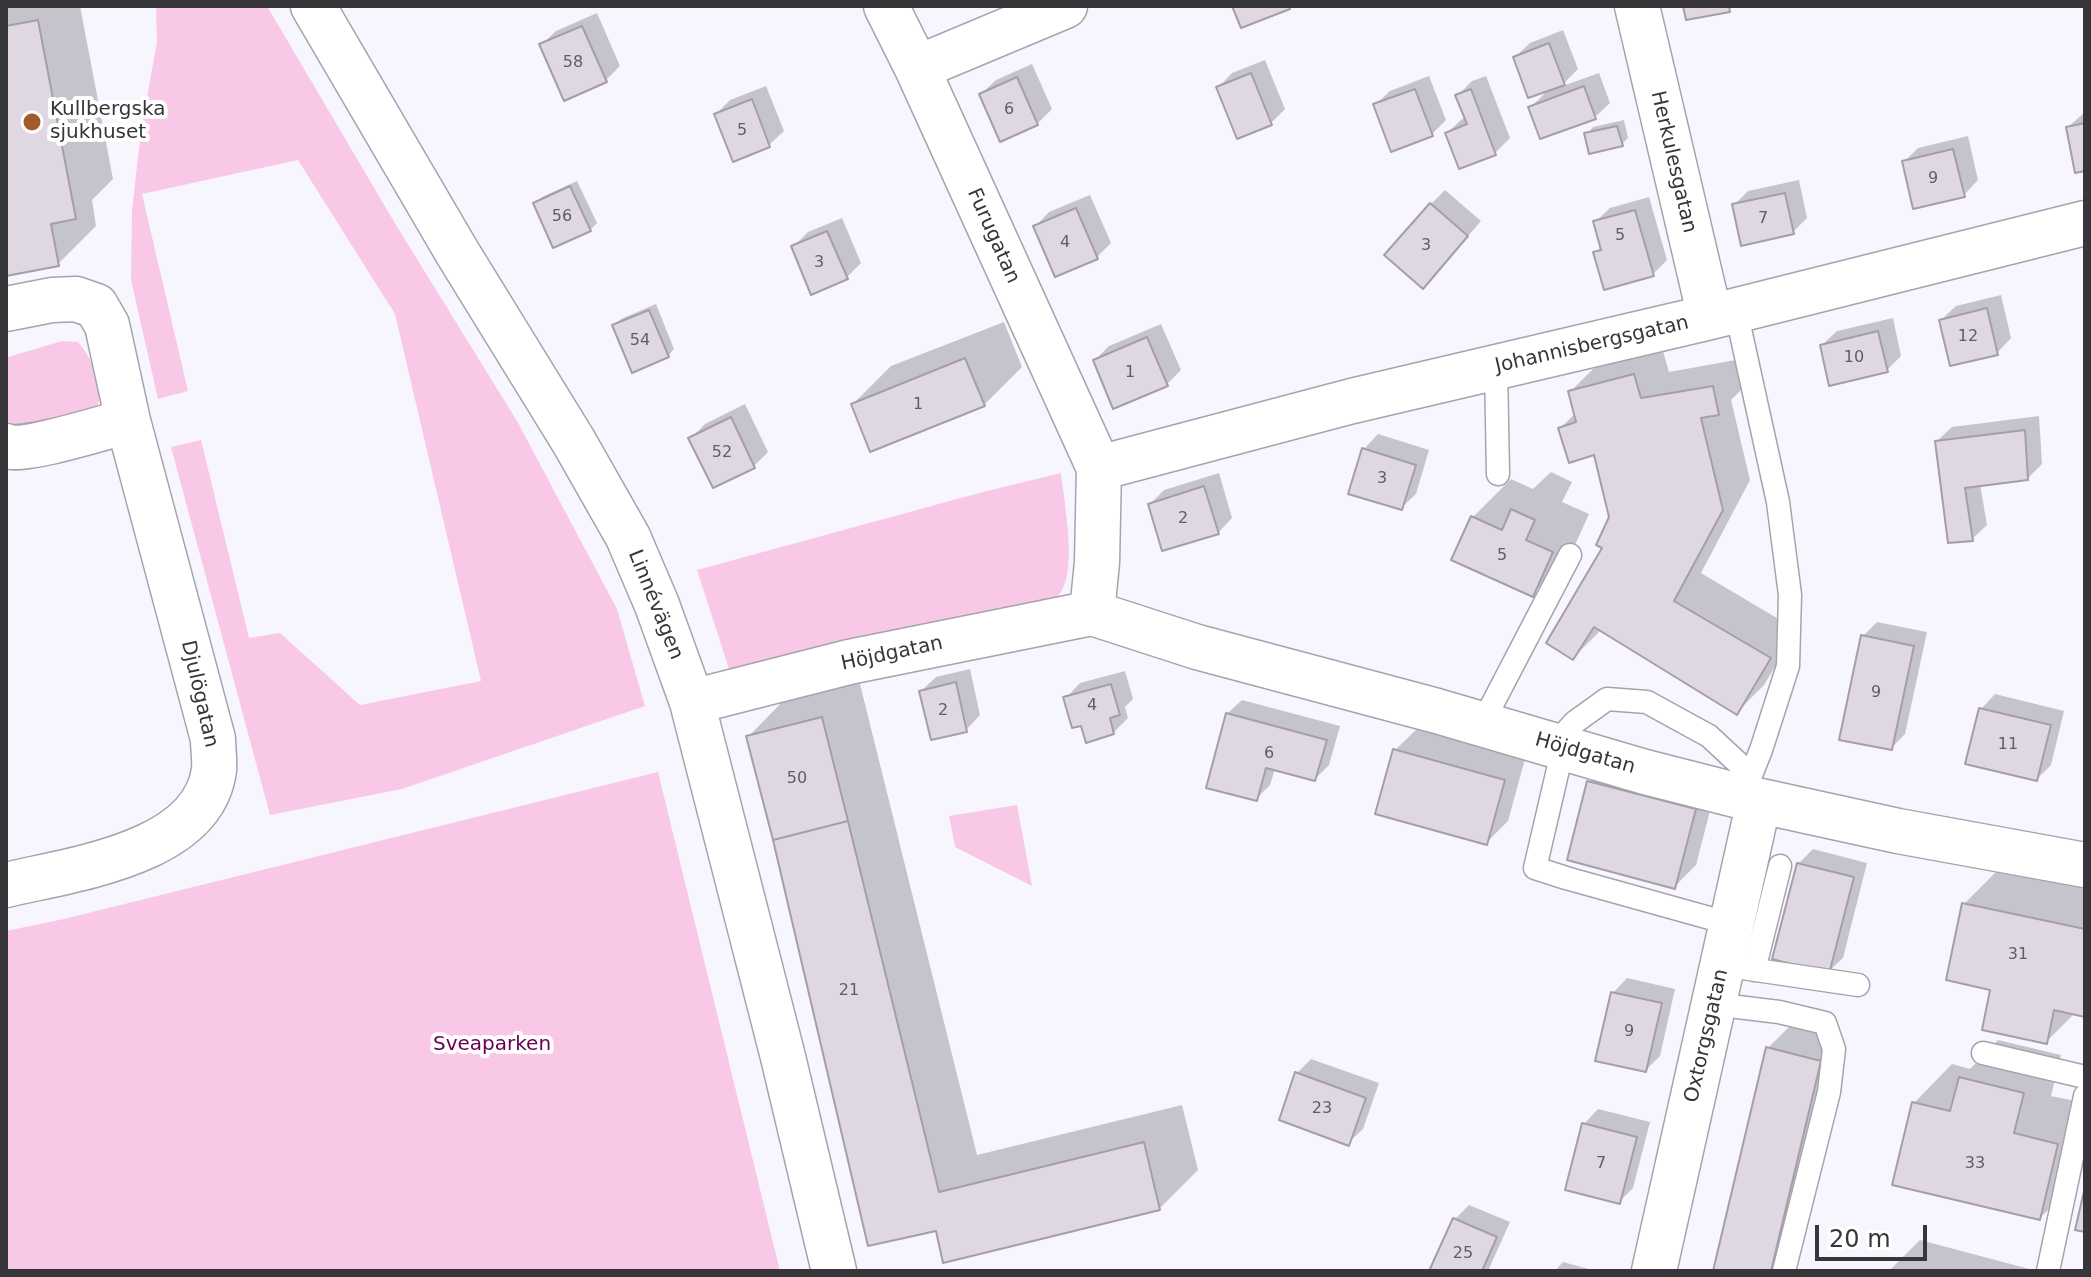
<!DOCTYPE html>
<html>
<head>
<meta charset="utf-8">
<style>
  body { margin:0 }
  #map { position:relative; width:2091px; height:1277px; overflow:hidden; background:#f7f6ff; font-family:"DejaVu Sans",sans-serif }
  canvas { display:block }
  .frame { position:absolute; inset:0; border:8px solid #363539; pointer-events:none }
  .scale { position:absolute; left:1815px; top:1225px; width:112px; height:36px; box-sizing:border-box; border:4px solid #363539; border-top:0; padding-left:10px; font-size:24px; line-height:28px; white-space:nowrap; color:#363539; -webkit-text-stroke:6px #fff; paint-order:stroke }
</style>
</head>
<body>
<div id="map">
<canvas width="2091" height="1277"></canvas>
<div class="frame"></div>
<div class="scale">20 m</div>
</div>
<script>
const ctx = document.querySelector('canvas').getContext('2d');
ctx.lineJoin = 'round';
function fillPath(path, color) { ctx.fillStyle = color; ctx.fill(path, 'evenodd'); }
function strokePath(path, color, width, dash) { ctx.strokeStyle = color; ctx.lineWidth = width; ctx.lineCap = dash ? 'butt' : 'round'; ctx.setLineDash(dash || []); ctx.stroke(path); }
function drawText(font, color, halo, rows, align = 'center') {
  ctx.font = font + ' "DejaVu Sans",sans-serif'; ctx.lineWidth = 8; ctx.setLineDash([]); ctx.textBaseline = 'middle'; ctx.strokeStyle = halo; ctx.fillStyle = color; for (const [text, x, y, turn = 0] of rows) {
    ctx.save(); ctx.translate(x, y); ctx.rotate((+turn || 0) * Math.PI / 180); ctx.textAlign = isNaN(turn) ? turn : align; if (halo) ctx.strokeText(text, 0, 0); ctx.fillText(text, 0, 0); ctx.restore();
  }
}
fillPath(new Path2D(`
  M156,6H267L396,225L517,421L617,609L645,706L402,789L270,815L171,447L201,440L249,638L280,633L360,705L481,681L395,314L298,160L142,194L188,391L158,399L131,280L132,210L141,131L157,42Z
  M62,341L78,342C89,354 101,379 100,396C99,405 94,412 89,420L9,426L6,415V360L8,357Z
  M1061,473C1064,502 1077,567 1061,592C1058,597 1051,601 1046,604L730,672L697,570L979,493Z
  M658,772L780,1271H6V931L64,919Z
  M1017,805L1032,886L955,847L949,816Z`), '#f9c8e6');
fillPath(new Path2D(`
  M6,6H80L113,179L92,200L96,226L58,264L6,274Z
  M597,13L620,66L606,80L541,45L556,31Z
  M1563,30L1578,69L1560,87L1599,73L1610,103L1595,117L1531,107L1549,89L1515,57L1530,43Z
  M1265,60L1285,109L1271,123L1218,88L1232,73Z
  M1032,64L1052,109L1037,124L981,94L996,80Z
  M1429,76L1446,120L1432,134L1375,105L1390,91Z
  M1486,76L1510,138L1495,153L1447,133L1462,119L1466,117L1458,95L1472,81Z
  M766,86L784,131L769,145L716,114L730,100Z
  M2085,112V169L2068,127Z
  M1624,120L1628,138L1622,144L1587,134L1593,127Z
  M1968,136L1978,180L1964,195L1904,162L1918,148Z
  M1799,180L1807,218L1793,232L1734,205L1748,191Z
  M577,181L597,223L590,230L535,204L542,197Z
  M1445,190L1481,221L1437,272L1431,204Z
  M1090,195L1111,243L1097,257L1035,227L1049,212Z
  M1649,197L1667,260L1653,274L1596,253L1602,246L1595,222L1610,208Z
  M842,218L861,263L846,278L793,247L808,232Z
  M2001,295L2011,338L1997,353L1941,320L1956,306Z
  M656,304L674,349L668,356L614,326L621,319Z
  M1893,318L1901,356L1887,370L1822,345L1837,331Z
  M1004,322L1022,367L984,405L853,404L891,366Z
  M1161,324L1181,370L1167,384L1095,360L1109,346Z
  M1662,348L1669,372L1741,359L1746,385L1731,400L1750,480L1701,573L1797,630L1764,685L1737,712L1601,630L1573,658L1612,517L1596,453L1560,428L1576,413L1570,392L1598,364Z
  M745,404L768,452L754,466L714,486L691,438L705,424Z
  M2039,416L2042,464L2028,478L1980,484L1987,525L1972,539L1937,441L1952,427Z
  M1378,434L1429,450L1416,494L1401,508L1364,449Z
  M1551,472L1572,482L1562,502L1589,514L1570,556L1532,594L1473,517L1511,479L1533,489Z
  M1219,473L1232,518L1218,533L1150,504L1164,490Z
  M1877,622L1927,632L1905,734L1891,748L1863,636Z
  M970,669L980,715L966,730L921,691L936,677Z
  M1125,671L1133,699L1125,707L1128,718L1113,733L1083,723L1066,698L1080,683Z
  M859,680L977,1155L1182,1105L1198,1170L1159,1209L937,1228L775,840L748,737L786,698Z
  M1995,694L2064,711L2051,765L2037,779L1981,709Z
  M1242,700L1340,726L1329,765L1315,779L1275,769L1270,785L1256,799L1227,714Z
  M1417,729L1525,759L1508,821L1486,843L1395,750Z
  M1611,760L1716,788L1696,865L1674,887L1589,782Z
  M1813,849L1867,863L1843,958L1828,972L1798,864Z
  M2002,866L2085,884V1015L2075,1013L2046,1042L1992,988L1964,904Z
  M1627,978L1675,989L1660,1056L1646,1070L1613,993Z
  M1789,1027L1841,1039L1787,1271H1715L1768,1048Z
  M1998,1040L2061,1055L2051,1096L2085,1103V1150L2078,1180L2040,1218L1914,1103L1952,1064L1970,1069Z
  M1311,1059L1379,1083L1363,1129L1348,1143L1297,1073Z
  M1598,1109L1650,1122L1633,1188L1619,1202L1584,1124Z
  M1469,1205L1510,1222L1488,1271H1432L1455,1219Z
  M1920,1240L2037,1271H1889Z
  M1563,1262L1596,1271H1555Z`), '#0003');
const building = new Path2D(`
  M1232,6H1289L1290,9L1241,28Z
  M1683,6H1729L1730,12L1686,20Z
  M38,20L76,219L51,224L59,266L6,276V26Z
  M582,26L607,82L564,101L539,44Z
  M1549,43L1565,85L1528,98L1513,57Z
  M1251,73L1272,125L1237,139L1216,87Z
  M1017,77L1038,125L1000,142L979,94Z
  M1584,86L1596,119L1540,139L1528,107Z
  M1415,89L1433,136L1391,152L1373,104Z
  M1471,89L1496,155L1459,169L1445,133L1467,124L1455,95Z
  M752,99L770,147L733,162L714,114Z
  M2085,123V171L2075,173L2066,127Z
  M1617,126L1623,146L1589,154L1584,133Z
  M1953,149L1965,197L1913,209L1902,161Z
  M570,186L591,231L553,248L533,203Z
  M1785,193L1794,234L1741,246L1732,204Z
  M1430,203L1468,236L1423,289L1384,255Z
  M1076,208L1098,259L1055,277L1033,226Z
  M1635,210L1654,276L1604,290L1593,252L1601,250L1593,221Z
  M827,231L848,279L811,295L791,246Z
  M1987,308L1998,355L1950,366L1939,320Z
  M649,310L669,357L632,373L612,325Z
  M1878,331L1888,372L1829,386L1820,345Z
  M1147,337L1168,386L1113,409L1093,360Z
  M965,358L985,406L870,452L851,404Z
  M1634,374L1641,398L1713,386L1719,415L1701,418L1723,510L1674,601L1771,658L1737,715L1594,627L1573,660L1546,643L1602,548L1596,545L1609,517L1594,455L1569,463L1558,428L1576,422L1568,391Z
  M731,417L755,468L713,488L688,438Z
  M2025,430L2028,480L1965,488L1973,541L1948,543L1935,441Z
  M1362,448L1416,465L1402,510L1348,494Z
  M1204,486L1219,534L1162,551L1148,504Z
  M1511,509L1535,520L1526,540L1553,552L1533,597L1451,560L1471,516L1502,530Z
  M1861,635L1914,646L1892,750L1839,740Z
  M956,682L967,732L931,740L919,691Z
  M1111,684L1120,715L1110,718L1114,734L1086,743L1081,726L1072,728L1063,697Z
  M1979,708L2051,725L2037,781L1965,764Z
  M1226,713L1327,740L1315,781L1266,768L1257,801L1206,788Z
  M822,717L848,821L773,840L746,736Z
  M1393,749L1505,780L1487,845L1375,814Z
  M1587,781L1696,809L1675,889L1567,860Z
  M848,821L939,1192L1144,1142L1160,1210L943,1263L936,1231L868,1246L773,840Z
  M1797,863L1854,877L1829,974L1772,959Z
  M1962,903L2085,929V1017L2054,1010L2047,1044L1982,1030L1990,990L1946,980Z
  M1611,992L1662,1003L1646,1072L1595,1061Z
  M1766,1047L1821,1061L1771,1271H1713Z
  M1295,1072L1366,1098L1349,1146L1279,1120Z
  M1959,1077L2024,1093L2014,1133L2058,1144L2040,1220L1892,1185L1912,1102L1950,1111Z
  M1582,1123L1637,1137L1620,1204L1565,1190Z
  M2085,1187V1232L2075,1230Z
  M1453,1218L1497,1237L1482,1271H1429Z`);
fillPath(building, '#dfd8e2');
strokePath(building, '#a59ea7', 2);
const service = new Path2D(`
  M1736,311L1778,502L1790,595L1788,666L1761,750L1751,775L1747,798
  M1496,368L1498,474
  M1482,724L1570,555
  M1554,745L1575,722L1607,699L1647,702L1709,736L1751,775
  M1563,748L1535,868L1566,878L1731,924
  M1722,965L1858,985
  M1754,970L1780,866
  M1713,1004L1779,1012L1825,1023L1834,1049L1829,1092L1784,1271
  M1983,1053L2085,1077
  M2048,1271L2085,1096`);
const minor = new Path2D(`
  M313,6L457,252L574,442L628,537L657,605L692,702L783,1057L834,1271
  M886,6L917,68L1099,468L1097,562L1092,613
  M1637,6L1710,317
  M917,68L1065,6
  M6,309L52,300L76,299L96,306L107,325L128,421L213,739C213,749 215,761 214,770C203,854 72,869 6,885
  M6,446C24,453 105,427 128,421
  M1099,468L1352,401L1710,317L2085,223
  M692,702L849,662L1092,613L1197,647L1437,711L1645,772L1747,798L1898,831L2085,865
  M1654,1271L1759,801`);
strokePath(service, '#a5a3ad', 25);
strokePath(minor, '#a5a3ad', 47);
strokePath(service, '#fff', 22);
strokePath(minor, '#fff', 44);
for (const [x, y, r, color] of [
  [32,122,10,"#9f5b2c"]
]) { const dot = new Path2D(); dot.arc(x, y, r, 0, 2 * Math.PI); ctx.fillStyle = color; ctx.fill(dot); strokePath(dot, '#fff', 3); }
drawText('16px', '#605e63', null, [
  ["58",573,63],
  ["6",1009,110],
  ["5",742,131],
  ["9",1933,179],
  ["56",562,217],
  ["7",1763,219],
  ["5",1620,236],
  ["4",1065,243],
  ["3",1426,246],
  ["3",819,263],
  ["12",1968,337],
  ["54",640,341],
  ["10",1854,358],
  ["1",1130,373],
  ["1",918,405],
  ["52",722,453],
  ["3",1382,479],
  ["2",1183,519],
  ["5",1502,556],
  ["9",1876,693],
  ["4",1092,706],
  ["2",943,711],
  ["11",2008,745],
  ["6",1269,754],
  ["50",797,779],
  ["31",2018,955],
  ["21",849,991],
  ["9",1629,1032],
  ["23",1322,1109],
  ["7",1601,1164],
  ["33",1975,1164],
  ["25",1463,1254]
]);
drawText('20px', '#363539', '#fff', [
  ["Kullbergska",50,110],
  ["sjukhuset",50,133]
], 'left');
drawText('20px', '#363539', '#fff', [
  ["Herkulesgatan",1673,162,77],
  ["Furugatan",993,236,66],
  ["Johannisbergsgatan",1592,345,-13],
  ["Linnévägen",655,605,68],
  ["Höjdgatan",892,654,-12],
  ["Djulögatan",199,694,77],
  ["Höjdgatan",1585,754,16],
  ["Oxtorgsgatan",1707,1036,-77]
]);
drawText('20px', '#66004f', '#fff', [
  ["Sveaparken",492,1045]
]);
</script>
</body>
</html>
